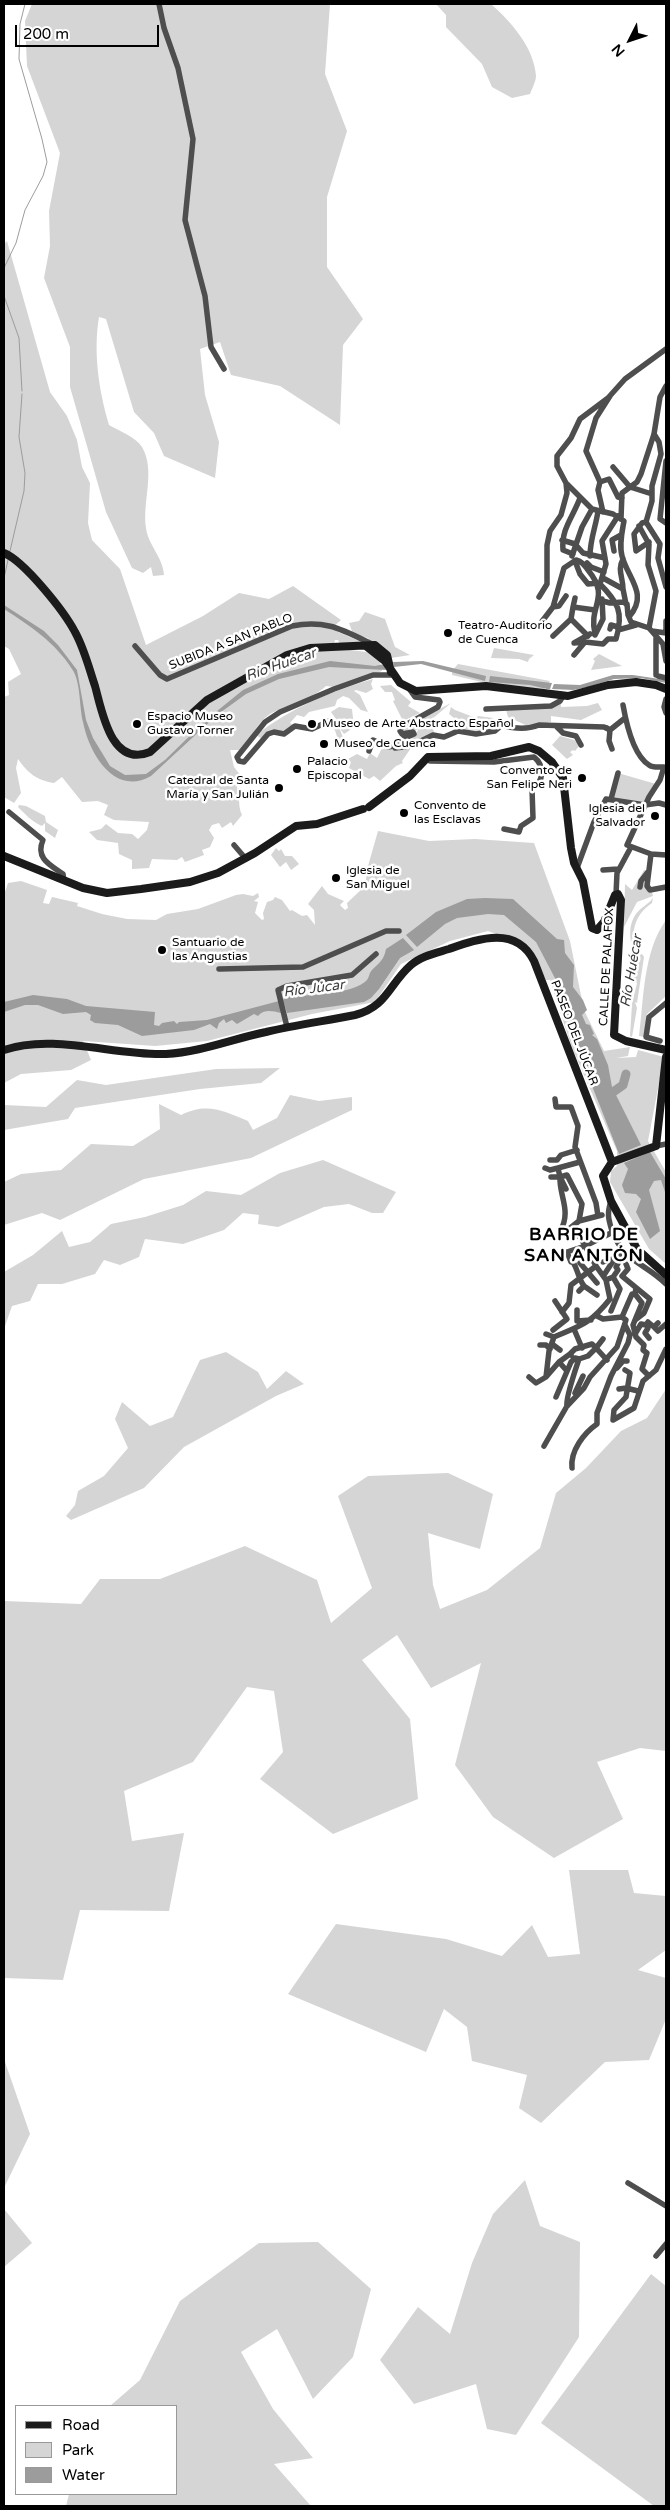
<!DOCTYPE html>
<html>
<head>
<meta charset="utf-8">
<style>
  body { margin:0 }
  #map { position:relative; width:670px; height:2510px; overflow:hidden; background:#fff; font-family:"Varela Round",sans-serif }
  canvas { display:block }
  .frame { position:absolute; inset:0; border:5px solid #000; pointer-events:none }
  .legend { position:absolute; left:15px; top:2405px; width:162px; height:90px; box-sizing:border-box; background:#fff; border:1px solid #999; margin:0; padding:6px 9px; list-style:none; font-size:15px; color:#000 }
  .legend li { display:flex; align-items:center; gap:10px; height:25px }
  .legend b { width:25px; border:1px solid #999 }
  .north { position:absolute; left:605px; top:15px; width:50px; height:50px; -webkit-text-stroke:4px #fff; paint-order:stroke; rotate:229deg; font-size:14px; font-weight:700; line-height:20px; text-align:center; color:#000 }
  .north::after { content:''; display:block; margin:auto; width:18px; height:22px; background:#000; clip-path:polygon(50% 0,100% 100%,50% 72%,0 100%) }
  .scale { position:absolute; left:15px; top:25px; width:144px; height:22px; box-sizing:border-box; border:2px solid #000; border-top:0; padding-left:6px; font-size:15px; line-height:18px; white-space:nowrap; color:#000; -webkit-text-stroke:4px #fff; paint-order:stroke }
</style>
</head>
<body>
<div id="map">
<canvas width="670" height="2510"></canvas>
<div class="frame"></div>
<ul class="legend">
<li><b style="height:6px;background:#1b1b1b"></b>Road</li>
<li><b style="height:14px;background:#d5d5d5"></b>Park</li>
<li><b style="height:14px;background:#9c9c9c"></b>Water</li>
</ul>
<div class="north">N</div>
<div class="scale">200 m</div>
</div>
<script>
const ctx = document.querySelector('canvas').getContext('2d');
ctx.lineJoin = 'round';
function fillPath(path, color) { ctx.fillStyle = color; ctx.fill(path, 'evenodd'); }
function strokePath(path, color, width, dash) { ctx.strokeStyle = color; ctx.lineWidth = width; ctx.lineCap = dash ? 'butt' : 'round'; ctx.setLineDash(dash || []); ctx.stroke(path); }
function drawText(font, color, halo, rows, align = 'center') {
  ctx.font = font + ' "Varela Round",sans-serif'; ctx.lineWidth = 5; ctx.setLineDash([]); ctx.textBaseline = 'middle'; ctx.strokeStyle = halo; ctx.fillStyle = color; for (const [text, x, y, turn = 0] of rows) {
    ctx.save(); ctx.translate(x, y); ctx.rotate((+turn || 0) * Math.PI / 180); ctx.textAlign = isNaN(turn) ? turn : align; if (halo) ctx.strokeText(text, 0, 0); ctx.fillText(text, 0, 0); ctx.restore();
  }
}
fillPath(new Path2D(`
  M32,4H330L325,74L347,131L327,197V267L363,319L343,345L340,425L280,386L231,375L220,342L200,349L205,395L219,442L215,478L164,456L154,433L134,412L106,319L99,317C93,353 99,391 109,425C119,431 136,437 142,447C156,471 142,502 146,528C148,545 163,557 164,575L153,576L151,567L143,573L132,568L106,512L70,387V347L44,278L50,246L49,211L60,153L27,66L25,21Z
  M436,4H491C511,22 534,47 536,76C536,81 532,89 530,94L512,98L492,87L482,64L446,27V15Z
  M7,241L50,392L67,416L77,440L82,467L90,483L88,523L92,540L120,569L146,645L203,616L239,593L269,599L293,586L341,620L331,629L364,643L340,644L338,640H335L333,648L367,652L379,659L382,671L335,687L326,686C310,701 288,704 270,714C257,722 251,739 241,750H230L234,767L241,776L236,785C241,794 237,805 242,815L233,826L231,822L222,828L219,823L212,825L209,830L214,838L210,847L202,850L204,855L185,862L182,857L177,860L152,859L149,868L132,869V860L119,854L118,843L97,840L89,832L101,829L106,824L118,833L132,834L138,839L147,830L149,822L114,820L104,815L108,805L98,801L82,802L62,777L54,783C36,780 28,773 18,759L16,768L21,793L14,803L4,797V697L9,695L8,682L21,674L9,649L4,646V244Z
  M365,612L385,619L395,647L410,655L385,659L368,638L353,634L349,623L359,621Z
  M494,648L534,655L529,659L528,662L519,659L491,658Z
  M599,654L622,666L591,670L595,661L593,659Z
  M458,664L550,681L544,689L486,686V683L452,675V671Z
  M373,679L371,684L373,689L366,693L356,690L354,691L360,695L368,712L361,710L349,698L343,696L337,700L335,706L309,712L304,717L297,715L290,723L295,726L288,732H274L262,739L256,735C291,708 331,691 373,679Z
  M391,685L411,702L408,706L420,713L403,721L393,701L395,700L392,692H385L380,686Z
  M561,702V707L587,706L598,703L602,710L581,720L551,716V722L530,727L508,717L506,710Z
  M451,703L431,720L436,728L433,729L434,732L411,748L402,761L403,763L396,766L380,781L374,776L369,779L349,768L351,762L348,759L357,754L367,759L370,753L377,758L383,746C396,745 412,741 418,730L404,732L403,730L405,727Z
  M339,707L352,709L353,718L350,730L344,734L339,727L345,743L340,745L332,722L336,719L331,712Z
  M451,707L455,710L476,718L478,716L493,718L495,728C482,731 471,733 459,726V722L449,714Z
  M560,736L574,740L580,745L575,751L573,750L570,752L573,755L567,759L552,745Z
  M618,773L656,784L646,806L611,799Z
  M19,805L26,806L45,816L46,822L58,830L55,838L45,831V823L42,826C32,822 25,814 18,807Z
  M378,831L429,841L475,839L534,843L570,941L584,1010L604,1051L630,1047L628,1056L616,1058L636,1057L638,1050L664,1057L648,1141L666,1172V1264L649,1249L610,1182L611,1171L617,1166V1151L571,1045L550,980H546L528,946L488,931L450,941L401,964L375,1002L312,1014L207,1041L155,1046L83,1041L91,1060L71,1070L21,1074L4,1083V895L8,883L21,881L47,890L43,903L49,904L52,897L78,903L77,906L102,914L127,919L156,920L167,914L198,909L236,895L243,894L253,896L258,893L259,897L254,901L258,902L255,913L262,920L264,919L263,913L267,902L273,900L275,897L282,900L290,911L292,910L302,916L307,915L315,925L314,910L308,904L322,886L328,894L344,901L340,905L345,910L348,908L347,903L365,886L368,866Z
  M276,848L279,851L281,849L285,856H292L299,864L291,870L286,862L280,867L271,855Z
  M644,870L647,871L653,896L637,902L624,927L625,884L632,890Z
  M653,898L652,903C633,916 631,933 635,956L642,954L644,957L637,1003L635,1002L637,1008L632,1037L630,1036L632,1004L637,983L633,979C640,958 623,938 634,917C639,908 649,904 653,898Z
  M666,920V996L647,1014L644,1037L639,1036C644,998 643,952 666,920Z
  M280,1068L261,1083L200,1089L75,1108L68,1119L4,1130V1105L46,1107L77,1080L106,1085L216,1069Z
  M290,1095L319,1101L352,1097V1110L251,1158L144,1179L60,1220L42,1213L4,1225V1182L21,1174L61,1170L91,1144L133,1146L160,1129L159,1104L181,1115C208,1102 223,1111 248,1121L253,1130L277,1118Z
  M323,1160L396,1192L383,1213H372L349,1204L324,1207L278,1227L258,1224L259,1215L243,1213L224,1230L183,1244L145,1239L139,1257L120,1265L104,1260L95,1274L62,1284H38L30,1301L12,1306L4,1329V1272L33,1255L62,1231L69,1247L90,1242L111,1224L145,1217L183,1205L206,1191L241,1195L280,1173Z
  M226,1352L258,1372L267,1389L286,1371L304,1384L276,1396L184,1447L144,1488L71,1520L66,1516L75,1505L78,1491L104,1476L128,1448L115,1419L122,1402L150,1426L173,1417L200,1360Z
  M666,1389V1751L640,1748L597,1762L623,1819L554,1858L493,1817L455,1765L481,1663L431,1688L397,1635L362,1660L410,1719L418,1799L333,1834L260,1779L283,1752L274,1691L247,1687L193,1762L124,1791L132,1841L184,1833L169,1911L80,1910L63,1980L4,1978V1601L81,1604L100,1579H160L245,1546L317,1580L331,1623L372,1588L338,1496L368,1476L448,1473L493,1494L480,1549L428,1533L433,1585L440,1609L487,1590L540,1548L556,1493L586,1468L621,1431L647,1418Z
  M569,1870H628L634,1893L666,1896V1950L638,1970L666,1978V2019L649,2060L605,2062L541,2123L519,2108L527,2075L472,2061L467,2027L444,2009L426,2052L288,1994L336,1924L446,1939L502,1956L532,1925L548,1957L580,1954Z
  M4,2059L30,2134L4,2188Z
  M525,2180L540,2226L580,2242L579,2337L516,2435L487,2429L476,2384L414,2404L380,2360L418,2307L450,2334L472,2263L493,2214Z
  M4,2209L32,2243L4,2267Z
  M318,2242L371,2289L353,2357L313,2399L277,2329L241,2352L273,2409L313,2458L274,2464L311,2506H66L69,2494H176V2406H110L140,2380L180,2301L259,2243Z
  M651,2274L666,2286V2506H654L541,2423Z`), '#d5d5d5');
fillPath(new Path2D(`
  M4,605L44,631L58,645L77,670L86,720L93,738L110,766L125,775L146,774L165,760L206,720L243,690L278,674L330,661L375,666L384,664L386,670L329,667L279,679L246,694L217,715L151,776C114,797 89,753 83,722C79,706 81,682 72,669C55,642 30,626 4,609Z
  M423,661L486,676L485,681L421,664L394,667L393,662Z
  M613,675H633L666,680V683L641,678L614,679L588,687L573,690L552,689L554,684L580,685Z
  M490,676L552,683L550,689H547L530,685L489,682Z
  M485,898L513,899L557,939L564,940L565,953L574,965L573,987L583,1000L587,1010L582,1015L586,1024L590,1025L594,1034L592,1035L597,1039L608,1065L612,1087L641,1145L619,1154L577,1048L557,982L536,942L504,915L488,914L457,918L445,924L417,947L406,935L436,912L467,899Z
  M403,938L414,950L400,958L379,989L371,998L364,1002L287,1013L283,1000L288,996C306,996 354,994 367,980C369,978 369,973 372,970C379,963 384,960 386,949Z
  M33,995L67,999L86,1006L155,1012L154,1025L159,1026L162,1023L174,1021L177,1024L179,1022L207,1020L279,1001L281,1013C272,1011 264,1009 258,1016L254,1014L237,1024L232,1020L226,1023L224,1019L219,1023L217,1029L210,1024L194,1030L142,1036L118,1025L95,1023L90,1020L91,1015L86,1012L63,1014L38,1005H25L4,1012V1002Z
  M650,1152L666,1179V1195L661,1180L654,1181L649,1190L660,1231L650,1239L636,1212L641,1199L636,1194L625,1193L622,1185L628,1169L624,1163Z`), '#9c9c9c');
strokePath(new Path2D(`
  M4,268L16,243L25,210L43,176L47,162L42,139L19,59L20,24L25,4
  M4,296L19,338L22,391
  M10,551L24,491L25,473L19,437L22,394
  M4,578L8,560`), '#9c9c9c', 1);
strokePath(new Path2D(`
  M606,1097L623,1085L626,1074`), '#9c9c9c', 9);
strokePath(new Path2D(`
  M159,4L164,28L178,68L193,139L185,220L205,296L211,347L224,369
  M654,434L659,442L661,454L652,486V501L646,522L660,544L658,558L666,587
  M666,461L660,519L666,523
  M613,467L630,487L652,494
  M600,482L609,479L618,497L622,498
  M567,484L592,509L613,514L624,521C622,532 619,545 622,556C628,579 649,594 629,617
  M603,512L598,490L600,482L586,451L596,418L610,396
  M621,519L622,493L637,482L641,474L654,434L660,397L666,386
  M646,522L642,523L634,534L636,551L649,542
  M639,526L649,544L648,565L656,591L649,628L663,644L666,661
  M562,540L575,544L583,553L605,558
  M614,551L612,540L621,535
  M573,554L563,550C561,529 573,517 580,498
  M572,556L582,527L592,509
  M590,556C590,539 596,526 598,511
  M575,561L580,574L588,584L599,583C618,602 624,612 616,639H608L603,644L585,642
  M587,563L591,567L604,572
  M603,578L623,589L626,604
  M600,584L606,564L602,541L618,516
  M623,589C623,577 617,570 623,559
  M566,596L559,606L553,607L564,568L576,560C583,562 584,565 588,570C611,598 588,605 595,634
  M539,597L547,584V545L550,531L561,515L567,493L566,483L557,466V456L571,438L580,419L608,398L625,379L666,349
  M603,601L610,603L623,602L627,604L628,615L631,622L649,628
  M573,607L575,598
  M666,621V633
  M540,624L553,607
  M610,629L611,625L618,627
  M618,630L636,625
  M652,631L666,633
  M595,635L603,619L602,599
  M553,636L571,619
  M588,636L571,619L573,607L595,610
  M656,638V675
  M135,646L160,675L167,679L292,626C325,619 343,630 372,644
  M574,655L585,642L574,643L590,634
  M658,676L666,678
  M410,690L415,697L439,700L440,702L438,707L402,727L400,731L402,734L413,732L414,734L394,743L395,748L411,746L433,735L444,737L458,731L476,734L495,731L502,725C515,729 526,730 539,725L604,727L610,730L609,741L612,749
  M666,699L664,707L666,713
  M623,705C626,722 633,755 649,765C653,768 659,767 664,767L660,780L649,797L627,845L651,854L666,855
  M486,709L551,706L560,701L563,696
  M331,720L312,729L295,726L284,734L274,732L268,734L244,762L239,761L237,757L265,722L280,712L334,689L373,675H393
  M557,727L563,733L576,736L581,745
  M607,728L610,730L625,718
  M369,751L373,740L388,747L393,746
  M430,761L494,762L534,757C544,765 545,781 532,789L533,818L521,826L519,832L504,829
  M611,799L618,773
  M9,812L43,840C35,858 50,865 63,874L64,881
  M234,845L246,859
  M651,854L647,886L650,890L666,887
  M577,868L594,822L606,799L645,805L659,803L666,805
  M603,870L618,869
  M640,887L641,881L648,872
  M616,894L617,873L631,847
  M219,969L303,967L386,931H399
  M287,1027L278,990L287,986L352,975L376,954
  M660,1041L646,1037L649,1017L666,1003
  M555,1099L556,1107H571L578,1126L575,1147L596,1203L598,1216
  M656,1146L666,1144
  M550,1160H557L561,1155L577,1150
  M545,1168L550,1170L558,1168L560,1177L567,1175L582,1204L579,1221
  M558,1168L580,1162
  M551,1177H560L566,1189
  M611,1201C607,1213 608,1218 612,1231C624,1262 645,1263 666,1284
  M564,1233L579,1221L602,1215
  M579,1235V1233L588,1230
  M603,1262L615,1258
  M580,1263L597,1283
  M626,1264L628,1269L622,1276L650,1299L644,1313L635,1320L633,1325L636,1337L644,1345L643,1350L647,1353L642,1369L649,1376
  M604,1275L615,1258L623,1251
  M613,1277L618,1270L616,1267L621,1258L618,1256
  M606,1280L613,1277L620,1289L611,1311
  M584,1286L597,1295
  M579,1291L584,1286C578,1278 578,1270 573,1262H571L567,1252L585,1246L613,1232
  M577,1310V1321L591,1320
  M562,1312L569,1303L571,1285L596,1266
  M622,1317L632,1294H635
  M635,1320L642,1303L635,1294L636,1288
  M658,1323L654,1327L658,1331L666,1324
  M646,1325L648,1328L645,1333L649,1338
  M574,1329L582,1348
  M553,1330L567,1319L555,1301
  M546,1334L554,1337C582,1325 590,1324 610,1299L606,1280L596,1266L579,1235L572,1238L560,1232C572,1210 559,1197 560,1177
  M635,1334L641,1324L646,1325L648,1322L654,1327
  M552,1344L560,1350
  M540,1345H546L550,1349
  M570,1354L575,1349L592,1344L596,1348L603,1339
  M617,1368L623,1361H627
  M625,1370L630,1373L626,1397L614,1410L613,1420L634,1408L643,1381L656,1370L666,1349
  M567,1371L559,1362L570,1354L571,1355
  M529,1377L536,1383L546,1377L559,1362
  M546,1377L549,1351L554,1337
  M619,1389L626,1388L638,1391
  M575,1393L583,1376
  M556,1397L571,1362L575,1358L579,1359
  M567,1406C565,1400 576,1368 579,1359L588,1356L596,1348L607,1360
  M544,1446L567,1406L584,1388L590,1377L617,1347L626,1320L622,1317L603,1319L597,1316
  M572,1468C570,1451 584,1433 597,1424V1413L611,1376L628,1343L630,1335L625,1325
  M628,2183L666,2206
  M656,2256L666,2244`), '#4e4e4e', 5.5);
strokePath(new Path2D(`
  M4,553C24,561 64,611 75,632C84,648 89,668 95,686C102,711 111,768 150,752L207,700L287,655L310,648L375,645L387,655L391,672
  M366,646L385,661L400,683L416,691L486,686L568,696L608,685L636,682L656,685L666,689
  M369,807L410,776L428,757L491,756L529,747L539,751L552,762L563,778L571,848L574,863L583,881L592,928L597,930L604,922L615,895L618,894L621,900L614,1035L626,1041L666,1050
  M4,856L83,888L107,893L141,889L190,882L218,873L255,853L296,826L317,824L363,809
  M4,1050C53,1033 115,1056 166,1054C201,1052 232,1039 266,1032C295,1025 325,1021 355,1015C387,1007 389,984 411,965C421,956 436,953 449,949C478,939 516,925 534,961L612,1162
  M666,1057L656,1146L612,1162L603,1176L611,1201L637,1249L666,1275`), '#1b1b1b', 8);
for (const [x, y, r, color] of [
  [448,633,5,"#000"],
  [137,724,5,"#000"],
  [312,724,5,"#000"],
  [324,744,5,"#000"],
  [297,769,5,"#000"],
  [582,778,5,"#000"],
  [279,788,5,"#000"],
  [404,813,5,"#000"],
  [655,816,5,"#000"],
  [336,878,5,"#000"],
  [162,950,5,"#000"]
]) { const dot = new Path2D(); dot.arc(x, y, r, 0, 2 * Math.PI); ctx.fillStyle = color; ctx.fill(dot); strokePath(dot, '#fff', 2); }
drawText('12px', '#000', '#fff', [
  ["Teatro-Auditorio",458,626],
  ["de Cuenca",458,640],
  ["Espacio Museo",147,717],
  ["Gustavo Torner",147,731],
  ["Museo de Arte Abstracto Español",322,724],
  ["Museo de Cuenca",334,744],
  ["Palacio",307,762],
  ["Episcopal",307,776],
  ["Convento de",572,771,"right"],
  ["San Felipe Neri",572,785,"right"],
  ["Catedral de Santa",269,781,"right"],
  ["María y San Julián",269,795,"right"],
  ["Convento de",414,806],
  ["las Esclavas",414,820],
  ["Iglesia del",645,809,"right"],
  ["Salvador",645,823,"right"],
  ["Iglesia de",346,871],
  ["San Miguel",346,885],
  ["Santuario de",172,943],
  ["las Angustias",172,957]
], 'left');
drawText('12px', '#000', '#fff', [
  ["SUBIDA A SAN PABLO",231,642,-22],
  ["CALLE DE PALAFOX",607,967,-87],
  ["PASEO DEL JÚCAR",574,1033,69]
]);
drawText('italic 14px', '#3d3d3d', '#fff', [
  ["Río Huécar",281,665,-19],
  ["Río Huécar",632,971,-80],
  ["Río Júcar",314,989,-7]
]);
ctx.letterSpacing = '1px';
drawText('bold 18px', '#000', '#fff', [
  ["BARRIO DE",584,1235],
  ["SAN ANTÓN",584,1256]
]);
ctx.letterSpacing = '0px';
</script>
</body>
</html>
